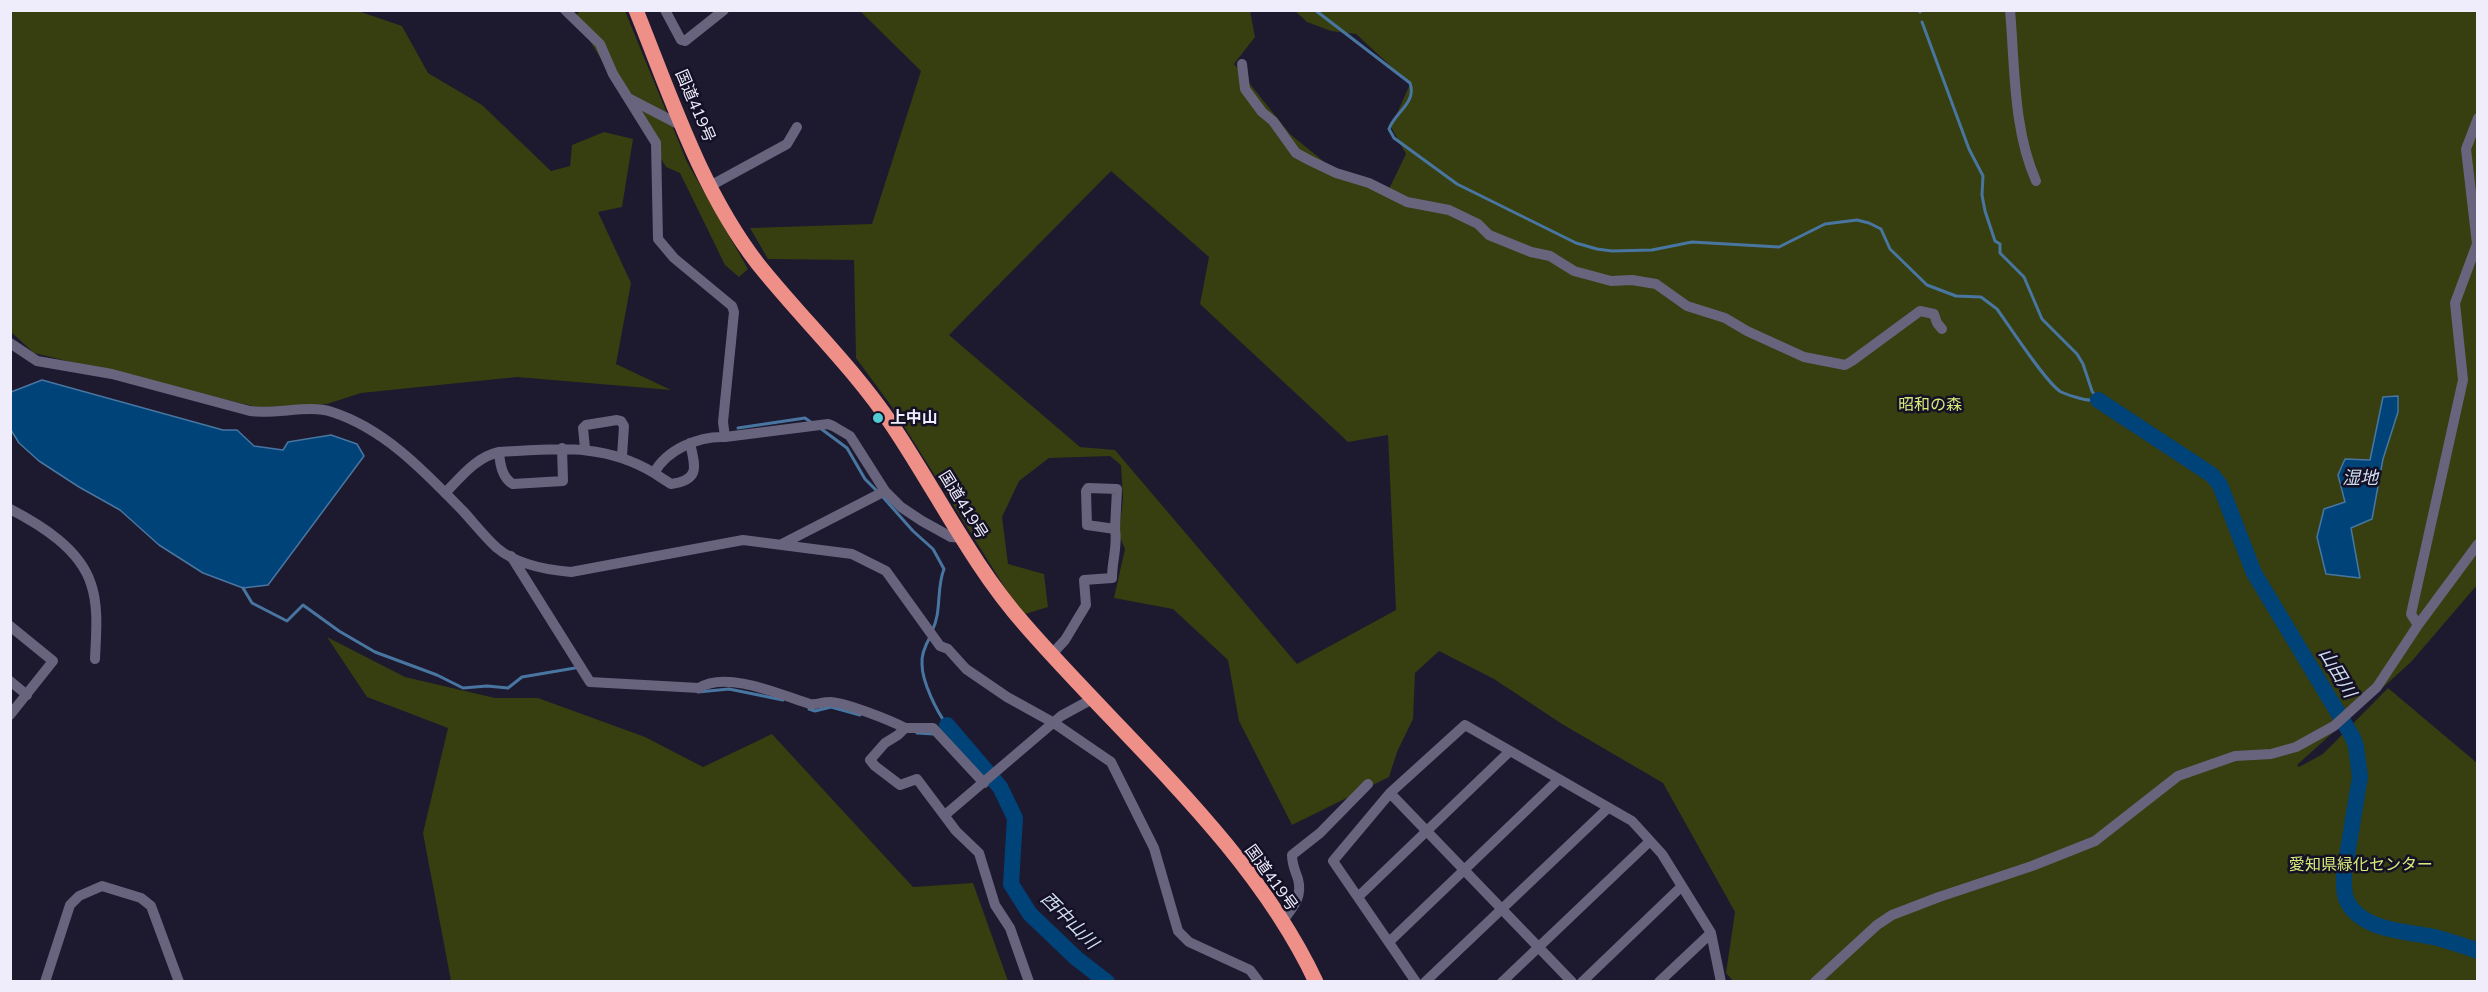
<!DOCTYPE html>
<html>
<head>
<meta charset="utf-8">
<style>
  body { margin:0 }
  #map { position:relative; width:2488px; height:992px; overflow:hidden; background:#1d192f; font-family:Mulish,sans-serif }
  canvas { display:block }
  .frame { position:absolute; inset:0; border:12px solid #efedfc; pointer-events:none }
</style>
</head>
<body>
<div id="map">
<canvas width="2488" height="992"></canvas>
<div class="frame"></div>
</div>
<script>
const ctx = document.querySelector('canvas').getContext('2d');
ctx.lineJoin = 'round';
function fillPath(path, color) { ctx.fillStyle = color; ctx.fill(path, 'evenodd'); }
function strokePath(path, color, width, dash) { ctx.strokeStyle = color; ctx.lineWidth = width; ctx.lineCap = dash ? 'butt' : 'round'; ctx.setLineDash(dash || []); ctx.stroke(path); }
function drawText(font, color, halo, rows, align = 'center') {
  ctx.font = font + ' Mulish,"Noto Sans JP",sans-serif'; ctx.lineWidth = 5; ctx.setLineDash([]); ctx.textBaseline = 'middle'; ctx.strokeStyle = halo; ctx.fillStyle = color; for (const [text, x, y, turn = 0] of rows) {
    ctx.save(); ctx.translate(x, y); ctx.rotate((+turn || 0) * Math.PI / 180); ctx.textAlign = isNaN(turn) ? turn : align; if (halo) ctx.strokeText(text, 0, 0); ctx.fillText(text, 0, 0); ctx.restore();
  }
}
fillPath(new Path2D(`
  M10,11H358L402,26L428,73L482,105L551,171L570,166L572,145L604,132L633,139L622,207L598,212L631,283L616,364L671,390L517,377L361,393L327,404L265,409L34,353L11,332Z
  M580,11H625L687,162L748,269L739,277L725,265L680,173L666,167L575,16Z
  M860,11H1250L1255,37L1234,64L1290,134L1333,169L1389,189L1406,154L1391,127L1410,84L1356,34L1331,31L1307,22L1295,11H2477V585L2411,662L2297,765L2299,767L2323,754L2388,688L2477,763V981H1733L1726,973L1735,912L1663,783L1562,724L1494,679L1439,651L1415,673L1413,719L1397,752L1389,777L1292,825L1239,721L1228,660L1173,609L1114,598L1125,549L1119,535L1123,498L1121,465L1110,456L1049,458L1019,481L1002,517L1008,564L1044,574L1048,607L1022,615L892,407L856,358L854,260L768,259L750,228L872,224L921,71ZM1111,171L1209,257L1200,304L1348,442L1388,435L1396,610L1297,664L1115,450L1080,447L949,335Z
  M327,637L405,677L495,698H538L645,737L703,767L772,734L913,887L973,883L1008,981H451L423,833L448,728L367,697Z`), '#373e10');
const water = new Path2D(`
  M42,380L223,430H237L254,446L283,450L288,442L331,435L357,444L364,456L268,585L243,588L203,573L159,545L120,510L79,487L39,461L19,443L11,430V392Z
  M2398,396V412L2383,459L2372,519L2351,528L2360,578L2326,574L2317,537L2324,509L2345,502L2338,475L2345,459L2370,460L2383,397Z`);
fillPath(water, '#004379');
strokePath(water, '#4876a0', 1.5);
strokePath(new Path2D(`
  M1315,10L1410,83C1417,103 1395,112 1389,129L1394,138L1457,184L1576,243L1597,249L1612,251L1652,250L1692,242L1779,247L1825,224L1857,220L1869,223L1881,229L1890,249L1927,285L1956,296L1981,297L1997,309C2010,327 2046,383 2061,392C2070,396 2089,402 2098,400
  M1920,10V12
  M1922,22L1969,149L1983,176L1982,195L1985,211L1995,241L2000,244V253L2024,277L2042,319L2077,354L2083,364L2092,391L2098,400
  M738,428L805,418L812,423
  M820,428L847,448L865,479L877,491
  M882,496L913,531L933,549L944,569C936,589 942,612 932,631
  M243,588L252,603L287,621L303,605L339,631L375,652L437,675L463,688L487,686L508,688L522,677L575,668
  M930,637C925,646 921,655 922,664C922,682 937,712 947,725L940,730
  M698,692L729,689L783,700
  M809,709L815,711L831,707L860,715
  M917,733L934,734`), '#4876a0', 3);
strokePath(new Path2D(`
  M2098,400L2212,475L2220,485L2254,573L2352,736L2356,746L2360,777L2344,874C2344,883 2343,893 2347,901C2362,932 2409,931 2438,938C2451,942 2465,946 2478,951
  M947,725L1000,787L1015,818L1011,884L1030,914L1076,958L1107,982`), '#004379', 16);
strokePath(new Path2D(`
  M565,10L600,44L613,74L656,143L658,239L674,258L732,306L734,312L723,422L725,437
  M665,10L681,40L685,41L724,10
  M2010,10C2015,67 2013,129 2036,181
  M1242,64L1245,89L1262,112L1273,121L1296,153L1311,161L1336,173L1369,183L1407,202L1449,210L1478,224L1489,235L1531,252L1550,256L1574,271L1611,281L1632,280L1656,284L1687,306L1725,318L1747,331L1804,357L1845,365L1852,361L1920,311L1934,314L1937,323L1942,329
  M630,99L682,126
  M710,186L787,144L797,127
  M10,343L37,361L112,374L250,411C276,415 309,404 332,412C385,429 425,472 463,511C474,523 485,537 497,548C516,564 547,570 571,572L743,540L852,554L886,571L940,646L948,649L966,669L1007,697L1054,723L1111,762L1154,848L1178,931L1189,942L1250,970L1259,982
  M585,448L583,428L586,425L617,420L621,421L624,426L622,456
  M499,452C500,464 502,478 513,484L563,481L562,448
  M654,473L671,484C701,480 695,466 690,443
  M445,493C461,477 476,457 499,452C555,449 603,442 654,473C667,449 699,436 725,437L828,424L833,426L850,436L885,491L901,507L922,521L951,537L963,538
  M10,509C41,525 80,549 91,584C99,607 96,635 95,659
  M782,544L885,491
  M511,556L590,682L699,688C726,670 781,695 810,704C817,705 822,702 829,702C842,701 892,721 905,728L898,735L885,743L870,760L875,766L900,785L917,779L956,831L979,853L995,905L1010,928L1029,982
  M2418,625L2411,614L2463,380L2455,303L2477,244L2466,149L2478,118
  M10,626L53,661L10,715
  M1052,654L1065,640L1086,605L1084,580L1112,578C1112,560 1118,546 1115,529L1087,525L1086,491L1088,488L1117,489L1115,529
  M10,681L27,695
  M905,728H933L984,783
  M1390,793L1572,982
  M945,815L1061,716L1094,698
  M1358,897L1510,751
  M1282,922C1292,908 1303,898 1298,879C1295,870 1292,865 1292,855L1320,833L1368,784
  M1389,942L1559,779
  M45,982L70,905L79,896L102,886L141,898L151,906L179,982
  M1416,982L1333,861L1390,793L1465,725L1632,821L1662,854L1711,933L1721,982
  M1425,982L1608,808
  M1502,982L1650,841
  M1582,982L1682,886
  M1659,982L1711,933
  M1815,982L1877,925L1892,915L1939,897L2032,866L2095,841L2178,776L2235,756L2271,754L2296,747L2334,726L2377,687L2418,625L2478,544`), '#68647e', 10);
strokePath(new Path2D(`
  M636,10C671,97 701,190 758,264C802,319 853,367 892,425C937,492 972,565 1025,625C1123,738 1252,845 1316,982`), '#ee9088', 15);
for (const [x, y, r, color] of [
  [878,418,6,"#51ccd2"]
]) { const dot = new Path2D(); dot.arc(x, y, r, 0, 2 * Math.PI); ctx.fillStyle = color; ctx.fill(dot); strokePath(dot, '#141025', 2); }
drawText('16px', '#efedfc', '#141025', [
  ["国道419号",695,106,67],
  ["国道419号",963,505,58],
  ["国道419号",1271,878,54]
]);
drawText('16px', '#d7ea7a', '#141025', [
  ["昭和の森",1930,405],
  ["愛知県緑化センター",2361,865]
]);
drawText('bold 16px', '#efedfc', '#141025', [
  ["上中山",890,418]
], 'left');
drawText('italic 18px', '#cfdeef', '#141025', [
  ["湿地",2360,479],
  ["山田川",2337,673,59],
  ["西中山川",1069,921,45]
]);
</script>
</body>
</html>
